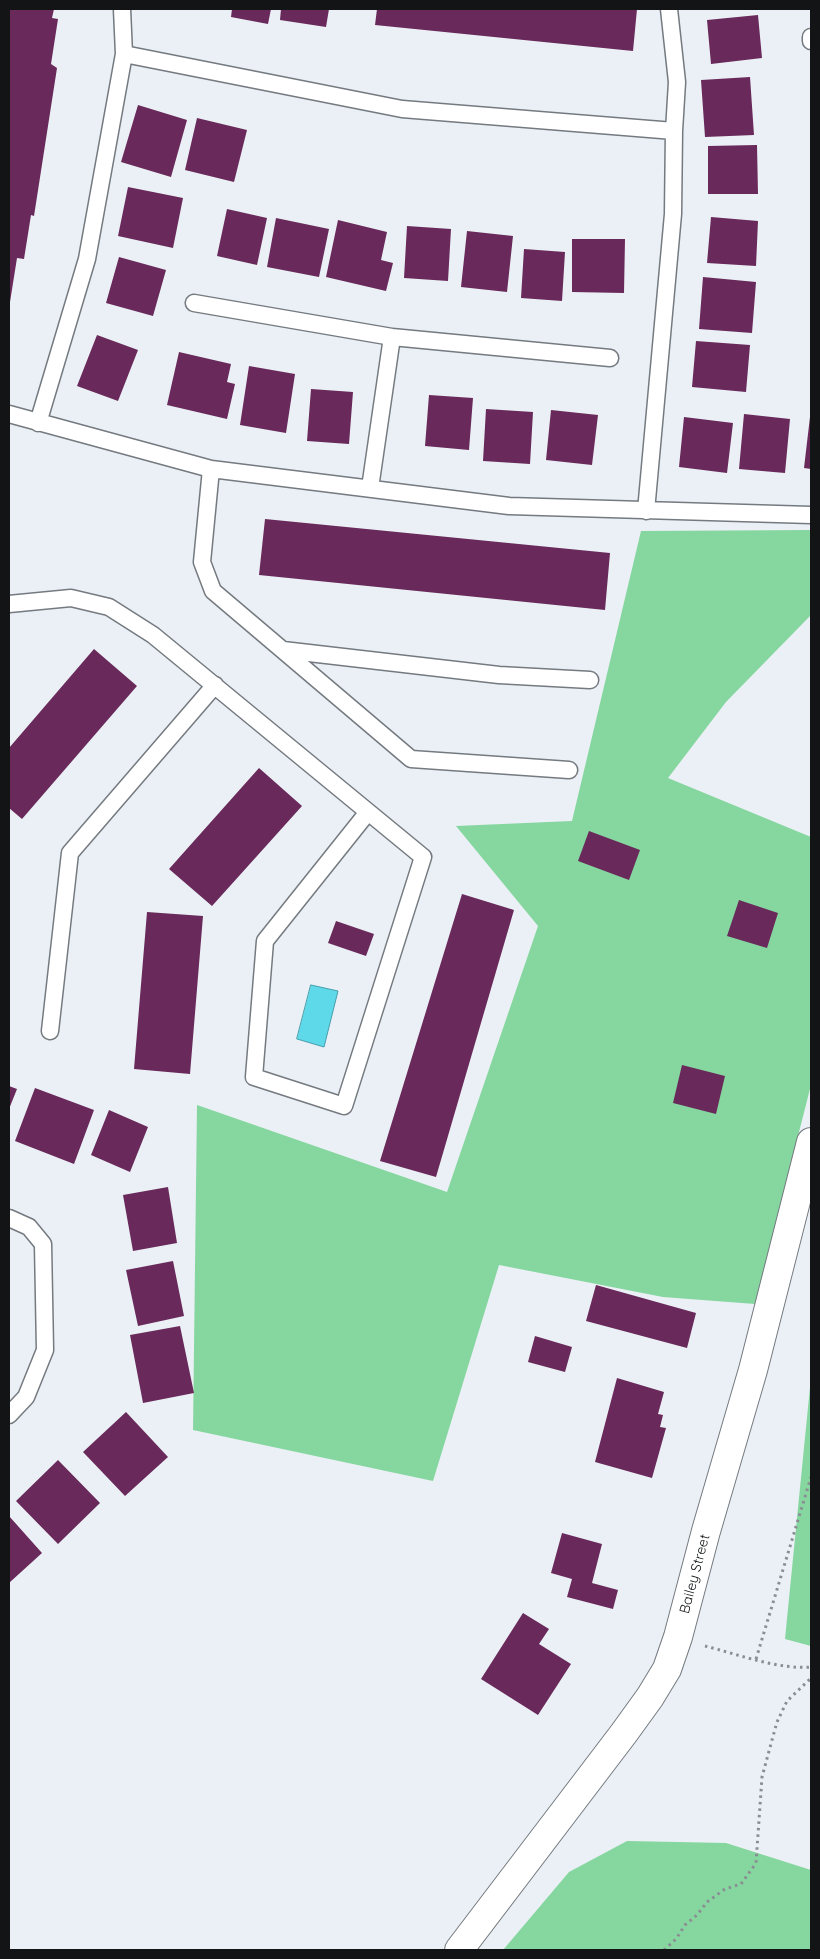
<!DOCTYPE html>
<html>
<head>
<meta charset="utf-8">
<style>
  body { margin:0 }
  #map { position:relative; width:820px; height:1959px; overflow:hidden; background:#eaf0f5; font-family:Quicksand,sans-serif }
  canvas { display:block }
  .frame { position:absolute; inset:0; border:10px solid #121416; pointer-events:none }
</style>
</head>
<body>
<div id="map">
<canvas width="820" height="1959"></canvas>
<div class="frame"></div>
</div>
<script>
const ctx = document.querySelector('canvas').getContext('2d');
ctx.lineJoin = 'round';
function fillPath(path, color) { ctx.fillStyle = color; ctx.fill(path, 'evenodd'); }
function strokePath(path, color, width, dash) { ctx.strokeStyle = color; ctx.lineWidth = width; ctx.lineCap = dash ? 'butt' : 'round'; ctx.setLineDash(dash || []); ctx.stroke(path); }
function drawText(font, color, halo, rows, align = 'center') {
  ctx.font = font + ' Quicksand,sans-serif'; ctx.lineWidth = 5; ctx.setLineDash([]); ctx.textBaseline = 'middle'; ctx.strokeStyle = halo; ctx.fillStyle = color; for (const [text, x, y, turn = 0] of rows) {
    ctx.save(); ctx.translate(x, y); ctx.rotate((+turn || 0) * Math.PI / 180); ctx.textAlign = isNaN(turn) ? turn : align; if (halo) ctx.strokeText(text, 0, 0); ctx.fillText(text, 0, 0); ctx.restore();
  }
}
fillPath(new Path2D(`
  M811,530V615L726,702L668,778L811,837V1085L755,1304L663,1297L499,1265L433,1481L193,1430L197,1105L447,1192L538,926L456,826L572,821L641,531Z
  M811,1377V1646L785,1639Z
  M627,1841L726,1843L811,1870V1950H503L569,1872Z`), '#86d69f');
const water = new Path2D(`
  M311,985L338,991L324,1047L297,1039Z`);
fillPath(water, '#5dd9ea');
strokePath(water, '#469eaa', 1);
fillPath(new Path2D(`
  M9,9H54L52,18L58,19L51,64L57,68L34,216L31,215L24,259L17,258L10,302Z
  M232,9H271L268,24L231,17Z
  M281,9H329L326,27L280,20Z
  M377,9H637L633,51L375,25Z
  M758,15L762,58L711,64L707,20Z
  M750,77L754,135L705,137L701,80Z
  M138,105L187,120L171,177L121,162Z
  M197,118L247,130L234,182L185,170Z
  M757,145L758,194H708V146Z
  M128,187L183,198L173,248L118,236Z
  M227,209L267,218L257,265L217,256Z
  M711,217L758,221L756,266L707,263Z
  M276,218L329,229L319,277L267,267Z
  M338,220L387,232L381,260L393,263L386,291L326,277Z
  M407,226L451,229L448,281L404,278Z
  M467,231L513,236L507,292L461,287Z
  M572,239H625L624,293L572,292Z
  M524,249L565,252L562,301L521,298Z
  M119,257L166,270L153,316L106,303Z
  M703,277L756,282L752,333L699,329Z
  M97,335L138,350L118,401L77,386Z
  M696,341L750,345L746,392L692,387Z
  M179,352L231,364L227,382L235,384L227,419L167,405Z
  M249,366L295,374L286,433L240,425Z
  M311,389L353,392L349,444L307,441Z
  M429,395L473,398L469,450L425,446Z
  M486,409L533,412L530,464L483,461Z
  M551,410L598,415L592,465L546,460Z
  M744,414L790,419L785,473L739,469Z
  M684,417L733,423L727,473L679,467Z
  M810,417H811V469L804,468Z
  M265,519L610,553L605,610L259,575Z
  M94,649L137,686L22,819L9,808V748Z
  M259,768L302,806L212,906L169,869Z
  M589,831L640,850L629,880L578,861Z
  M462,894L514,910L436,1177L380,1161Z
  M739,900L778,913L767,948L727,936Z
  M147,912L203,916L190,1074L134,1069Z
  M336,921L374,934L366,956L328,943Z
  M682,1065L725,1076L716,1114L673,1103Z
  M9,1086L17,1089L9,1109Z
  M35,1088L94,1110L74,1164L15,1141Z
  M109,1110L148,1127L130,1172L91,1155Z
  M168,1187L177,1243L133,1251L123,1195Z
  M173,1261L184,1316L138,1326L126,1270Z
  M596,1285L696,1313L687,1348L586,1321Z
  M180,1326L194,1393L143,1403L130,1335Z
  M535,1336L572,1347L565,1372L528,1362Z
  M617,1378L664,1392L658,1414L663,1415L660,1427L666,1428L652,1478L595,1462Z
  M126,1412L168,1457L125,1496L83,1452Z
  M58,1460L100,1503L58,1544L16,1501Z
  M9,1516L42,1553L9,1583Z
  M562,1533L602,1544L592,1583L618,1590L613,1609L567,1597L572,1579L551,1573Z
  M523,1613L549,1629L539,1644L571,1664L538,1715L481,1679Z`), '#69295a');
const lane = new Path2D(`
  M811,37V41
  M124,54L402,109L674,131
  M194,303L392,337L610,358
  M9,414L211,469L509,506L811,515
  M38,423L87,259L124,54L122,9
  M211,469L202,562L213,591L411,759L569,770
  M370,488L392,337
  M646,511L673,214L674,131L677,82L669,9
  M9,604L71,598L109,607L153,635L423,857L344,1106L254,1077L265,941L368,812
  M283,650L499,675L590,680
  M50,1031L70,853L215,685
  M9,1218L29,1227L43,1244L45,1350L26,1397L9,1415`);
const street = new Path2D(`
  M459,1950L624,1733L650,1697L667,1669L678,1637L706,1531L753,1370L811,1142`);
strokePath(lane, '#747a7f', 19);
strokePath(street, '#747a7f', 30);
strokePath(new Path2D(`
  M705,1646C737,1654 779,1670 811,1667
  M756,1659L811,1477
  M664,1950L676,1939L685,1925L697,1915L707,1902L725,1889L741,1884L756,1863L762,1777L772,1740L777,1722L787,1701L811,1678`), '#8a8e92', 3, [2.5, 4]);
strokePath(lane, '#fff', 16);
strokePath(street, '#fff', 28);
drawText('14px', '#121416', '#fff', [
  ["Bailey Street",695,1574,-75]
]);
</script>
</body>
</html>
